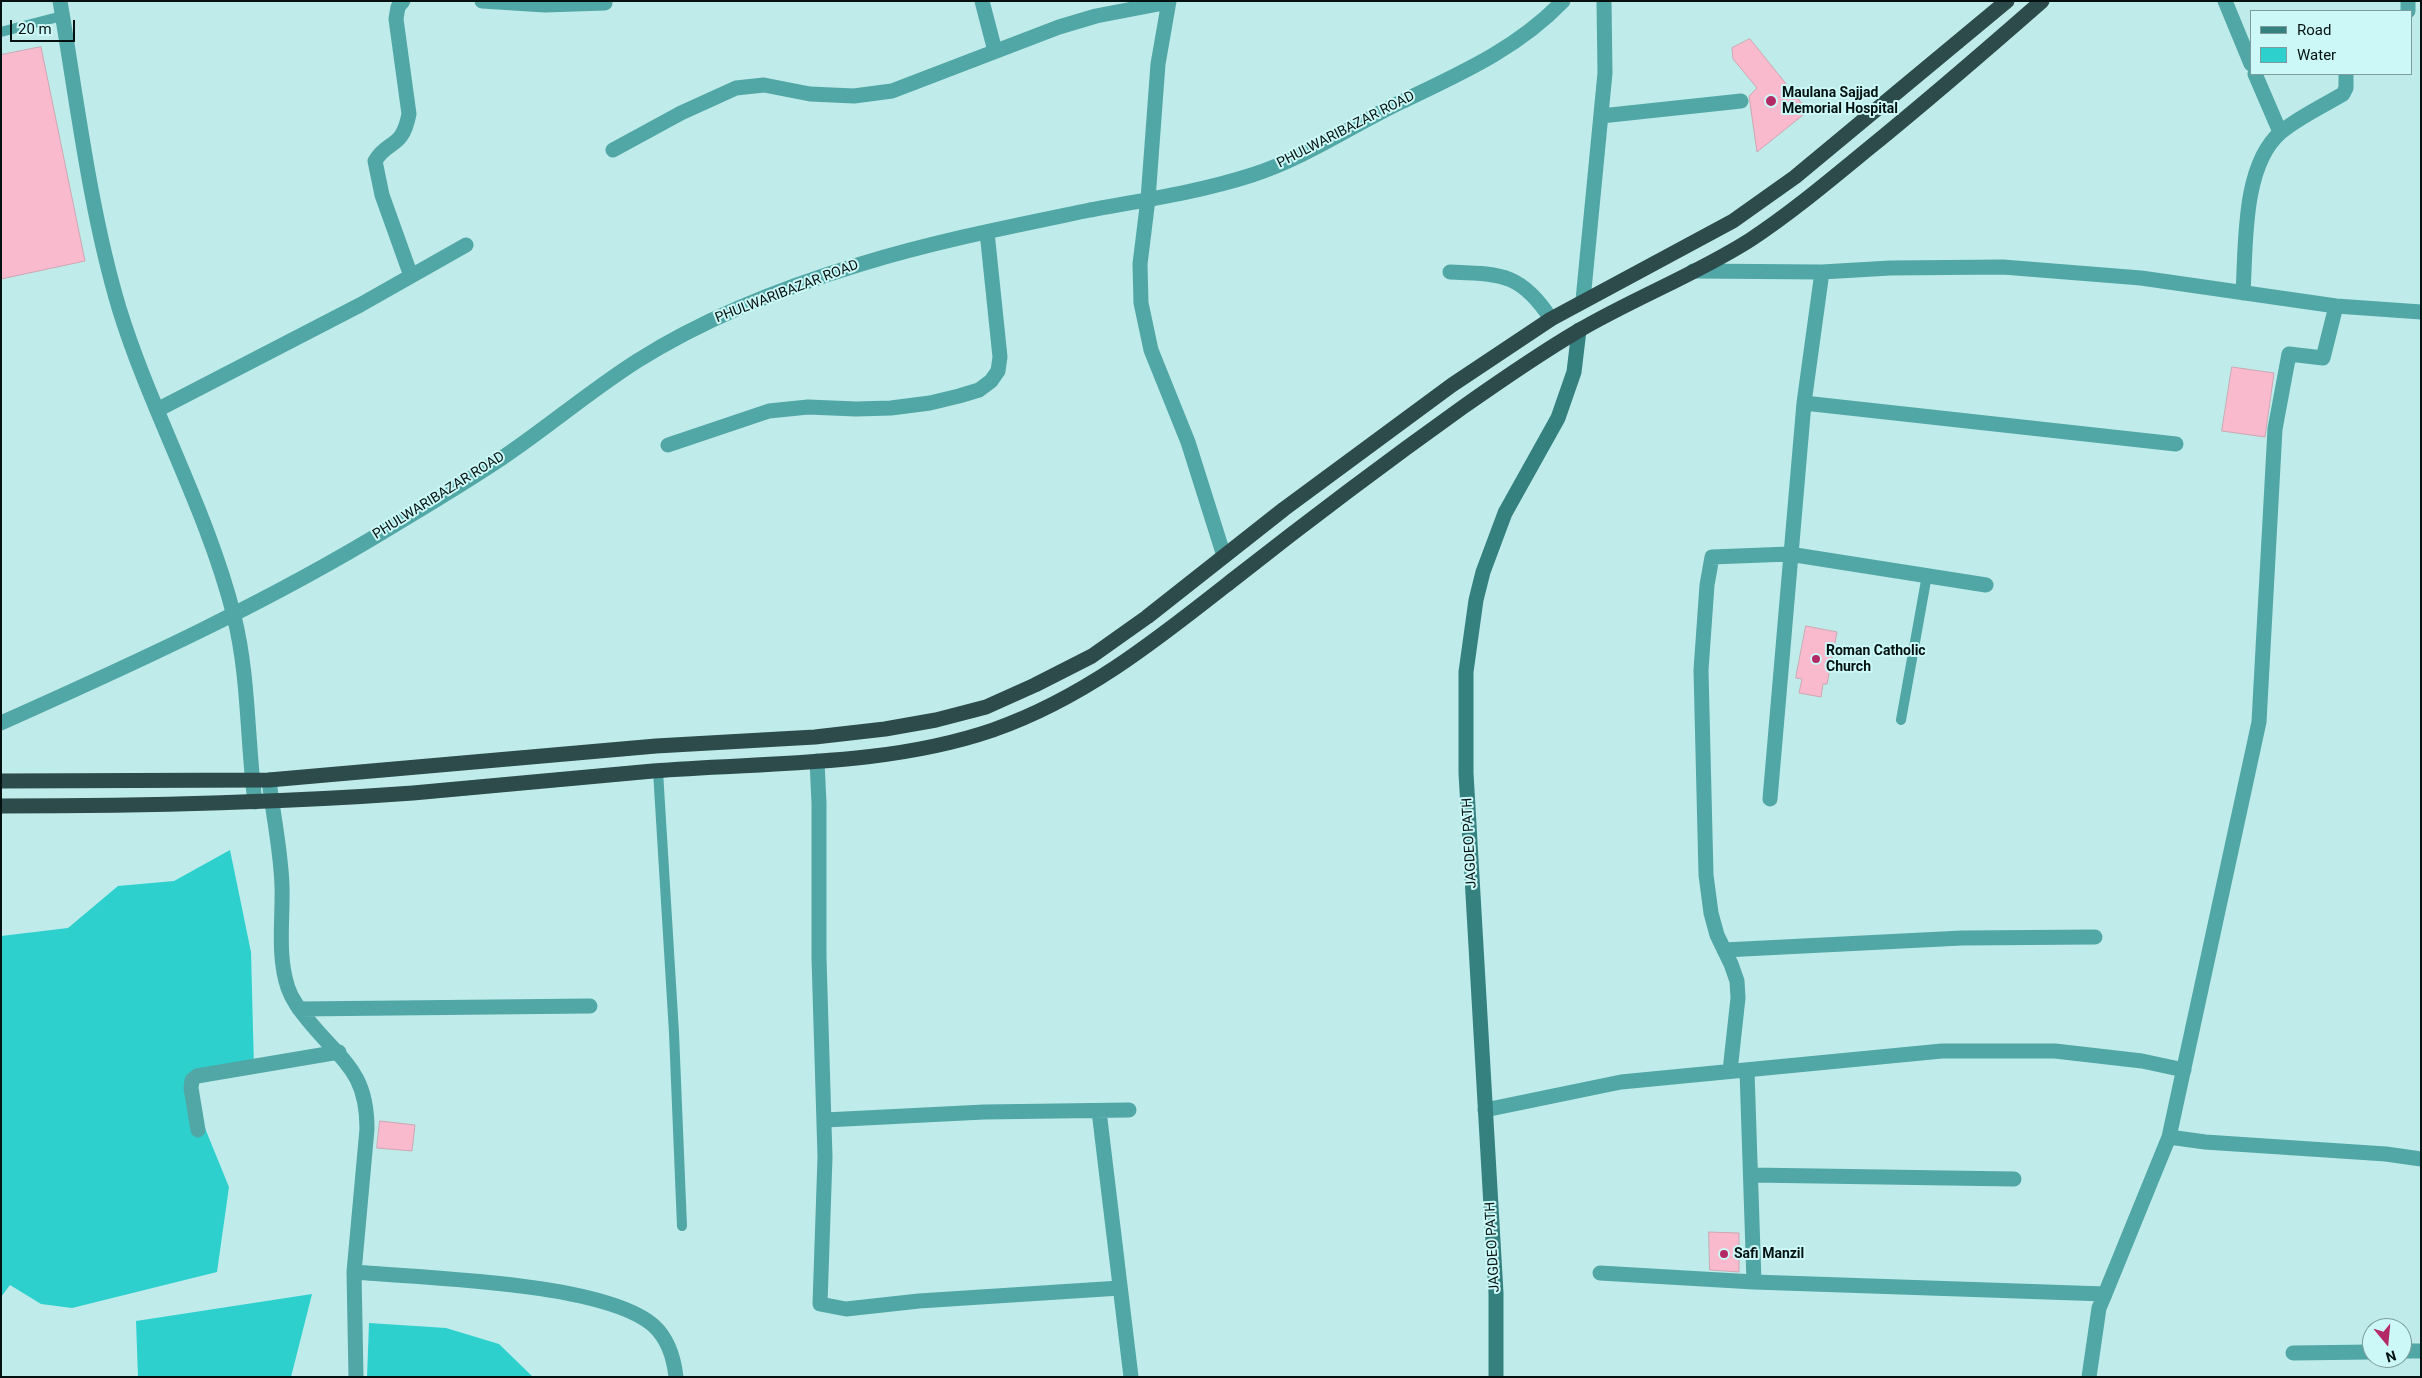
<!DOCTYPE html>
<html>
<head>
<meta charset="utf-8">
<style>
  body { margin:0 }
  #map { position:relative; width:2422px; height:1378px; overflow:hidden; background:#bfecea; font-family:Roboto,sans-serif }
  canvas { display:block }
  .frame { position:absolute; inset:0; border:2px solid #031211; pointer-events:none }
  .legend { position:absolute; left:2250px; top:10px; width:162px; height:65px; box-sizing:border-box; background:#ccf9f7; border:1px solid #7c9d9b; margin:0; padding:6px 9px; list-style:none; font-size:15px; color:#031211 }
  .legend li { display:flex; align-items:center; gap:10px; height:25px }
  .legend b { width:25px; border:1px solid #7c9d9b }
  .north { position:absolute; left:2362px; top:1318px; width:50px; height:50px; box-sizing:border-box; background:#ccf9f7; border:1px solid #7c9d9b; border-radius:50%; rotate:163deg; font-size:14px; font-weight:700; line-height:20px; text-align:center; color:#031211 }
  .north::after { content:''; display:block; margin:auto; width:18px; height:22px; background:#b32966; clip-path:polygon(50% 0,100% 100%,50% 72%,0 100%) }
  .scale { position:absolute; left:10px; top:20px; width:65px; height:22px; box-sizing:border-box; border:2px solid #031211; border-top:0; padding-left:6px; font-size:15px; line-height:18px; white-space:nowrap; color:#031211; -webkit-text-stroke:4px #ccf9f7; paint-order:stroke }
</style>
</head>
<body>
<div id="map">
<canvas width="2422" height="1378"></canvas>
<div class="frame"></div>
<ul class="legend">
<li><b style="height:6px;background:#348180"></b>Road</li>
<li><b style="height:14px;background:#2ed0ce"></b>Water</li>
</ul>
<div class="north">N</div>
<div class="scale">20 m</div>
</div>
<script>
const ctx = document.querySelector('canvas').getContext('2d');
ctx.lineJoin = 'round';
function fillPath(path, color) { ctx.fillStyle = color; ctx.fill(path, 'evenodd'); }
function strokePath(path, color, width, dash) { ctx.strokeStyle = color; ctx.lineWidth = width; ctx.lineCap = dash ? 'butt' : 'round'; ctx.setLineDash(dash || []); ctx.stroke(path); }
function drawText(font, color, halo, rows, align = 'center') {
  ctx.font = font + ' Roboto,sans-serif'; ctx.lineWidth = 4; ctx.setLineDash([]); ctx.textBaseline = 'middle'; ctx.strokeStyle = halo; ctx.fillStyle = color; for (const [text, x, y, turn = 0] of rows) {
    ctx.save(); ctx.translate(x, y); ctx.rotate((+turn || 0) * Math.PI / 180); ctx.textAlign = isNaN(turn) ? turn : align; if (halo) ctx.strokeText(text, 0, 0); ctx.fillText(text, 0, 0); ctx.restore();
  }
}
fillPath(new Path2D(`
  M230,850L251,952L254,1068L197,1076L200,1116L229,1187L217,1272L72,1308L41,1304L10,1285L1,1297V936L68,928L118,886L174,881Z
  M312,1294L291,1377H138L136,1321Z
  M369,1323L446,1328L499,1344L533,1377H367Z`), '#2ed0ce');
const building = new Path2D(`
  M1750,39L1808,111L1757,152L1749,96L1757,88L1733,59L1732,48Z
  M41,47L85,261L1,279V55Z
  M2232,367L2274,373L2265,437L2222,431Z
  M1806,626L1837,632L1827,684H1823L1821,697L1799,693L1802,679L1796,678Z
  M380,1121L415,1125L412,1151L377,1148Z
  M1709,1232L1739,1233V1272L1710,1270Z`);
fillPath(building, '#f8bacc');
strokePath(building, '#cda7b2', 1);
strokePath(new Path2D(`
  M1,32L62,16
  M1901,720L1927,575
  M658,771L674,1033L682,1226`), '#51a7a6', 10);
strokePath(new Path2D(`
  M60,1C77,101 90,211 119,308C151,412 207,509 234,616C249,676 247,740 255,802
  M403,1L398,7L396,19L409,114C402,150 388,139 375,161L382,195L411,276
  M482,1L545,5L605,3
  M982,1L995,51
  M1169,1L1158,64L1148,199L1140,264L1141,303L1151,350L1188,442L1224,556
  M2225,1L2251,64
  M2408,1V11
  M2255,74L2280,132
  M1601,116L1741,101
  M613,150L681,113L736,88L764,85L810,94L854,96L892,91L1059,27L1096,16L1169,2
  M1693,271L1822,272L1890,268L2003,267L2141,278L2336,306L2421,312
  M1450,272C1501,274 1521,273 1551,319
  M2243,293C2246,246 2242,165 2281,132C2299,117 2323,106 2343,94L2346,88V74
  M1583,300L1605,73L1604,1
  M1804,403L2176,444
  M157,410L360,305L466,245
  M668,445L769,411L808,407L856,409L891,408L930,403L959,396L979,390L991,381L998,371L1000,357L987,232
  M1,723C133,664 267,603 391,527C428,505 466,482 502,458C548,427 590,391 637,361C705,318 784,287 861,264C936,241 1013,226 1090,210C1145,200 1199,192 1252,175C1305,158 1351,126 1401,102C1459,74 1517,49 1563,1
  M817,761L819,803V958L825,1157L820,1304L846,1309L919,1301L1120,1288
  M269,780C273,815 281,851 282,886C283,920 277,955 288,988C292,1000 300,1010 308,1020C341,1061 367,1070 367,1129L354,1272L356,1377
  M1770,799L1804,403L1822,272
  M1724,950L1962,938L2095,937
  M299,1009L590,1006
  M1730,1071L1738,998L1737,981L1731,964L1717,935L1711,913L1706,875L1701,670L1707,585L1712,557L1789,554L1986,585
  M1747,1071L1754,1282
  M1485,1110L1621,1082L1942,1051H2055L2142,1061L2184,1070
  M1099,1111L1131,1377
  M825,1120L984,1112L1129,1110
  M198,1130L191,1088L192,1080L197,1076L339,1052
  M2169,1137L2259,722L2275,429L2289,354L2323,358L2336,306
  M1751,1175L2014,1179
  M354,1272C423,1278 605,1282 654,1326C668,1339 674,1359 676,1377
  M1600,1273L1754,1282L2105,1294L2099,1308L2089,1377
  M2105,1294L2169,1137L2205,1142L2386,1154L2421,1159
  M2402,1351H2421
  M2293,1353L2372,1352`), '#51a7a6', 15);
strokePath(new Path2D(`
  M1496,1377V1293L1466,773V672L1476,600L1483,572L1505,513L1558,418L1574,372L1579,330`), '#348180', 15);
strokePath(new Path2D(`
  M1,781L269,780L656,746L815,737L885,729L936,720L986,707L1035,685L1092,656L1147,617L1284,509L1452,385L1551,319L1733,221L1795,177L2007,1
  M1,806C138,806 276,803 413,793C493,786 573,778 653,771C765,762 885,767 993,730C1085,698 1159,638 1234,579C1309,520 1386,462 1463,407C1500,381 1539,354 1578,331C1634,298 1695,275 1750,240C1791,213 1829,181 1868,149C1927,101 1985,51 2042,1`), '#2c4b4a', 15);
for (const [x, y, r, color] of [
  [1771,101,6,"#b32966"],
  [1816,659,5,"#b32966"],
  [1724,1254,5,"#b32966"]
]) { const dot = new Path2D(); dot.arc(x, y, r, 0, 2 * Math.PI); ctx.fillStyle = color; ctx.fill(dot); strokePath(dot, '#ccf9f7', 2); }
drawText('bold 14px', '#031211', '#ccf9f7', [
  ["Maulana Sajjad",1782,93],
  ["Memorial Hospital",1782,109],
  ["Roman Catholic",1826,651],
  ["Church",1826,667],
  ["Safi Manzil",1734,1254]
], 'left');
drawText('14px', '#031211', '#ccf9f7', [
  ["PHULWARIBAZAR ROAD",1346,130,-27],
  ["PHULWARIBAZAR ROAD",787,292,-21],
  ["PHULWARIBAZAR ROAD",439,496,-32],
  ["JAGDEO PATH",1470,843,-93],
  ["JAGDEO PATH",1493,1247,-93]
]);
</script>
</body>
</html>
